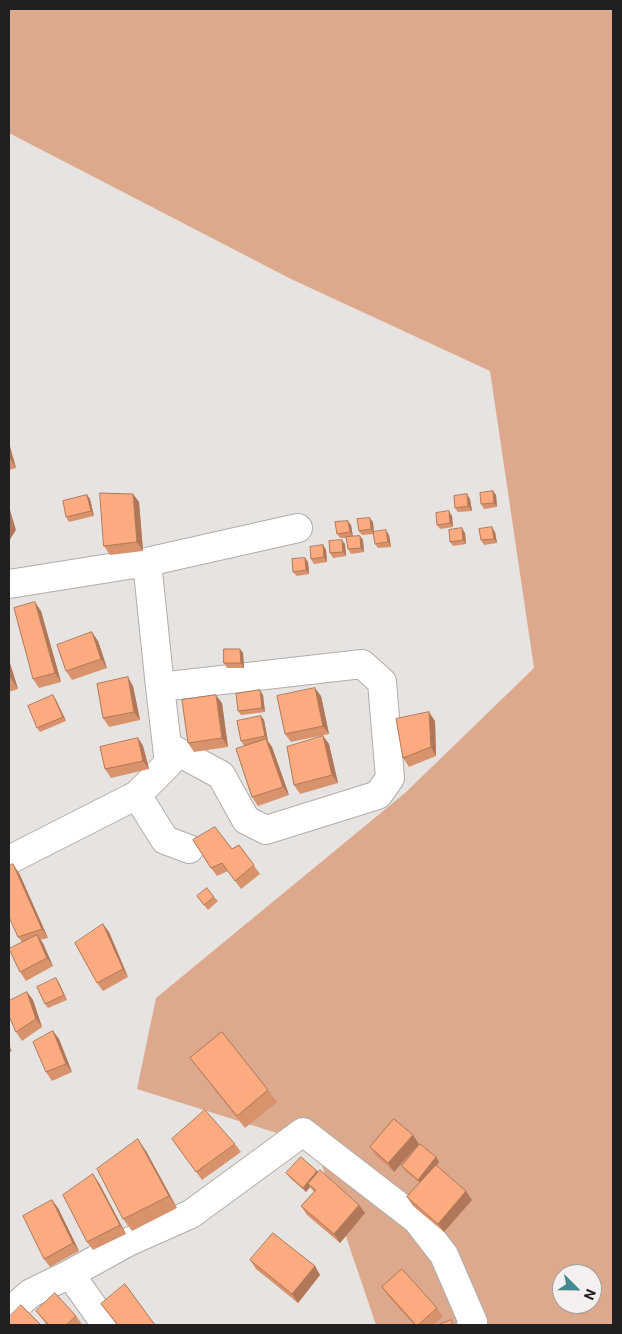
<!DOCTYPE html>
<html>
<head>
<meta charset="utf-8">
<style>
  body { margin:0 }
  #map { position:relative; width:622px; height:1334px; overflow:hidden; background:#e7e3e1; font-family:Roboto,sans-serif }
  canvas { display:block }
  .frame { position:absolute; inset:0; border:10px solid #211f1f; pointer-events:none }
  .north { position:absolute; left:552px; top:1264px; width:50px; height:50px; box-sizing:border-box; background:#f4f0ef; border:1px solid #a09c9c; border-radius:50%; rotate:113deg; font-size:14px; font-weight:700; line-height:20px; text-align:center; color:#211f1f }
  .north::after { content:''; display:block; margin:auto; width:18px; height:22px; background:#428a8e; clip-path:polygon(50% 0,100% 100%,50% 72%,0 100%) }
</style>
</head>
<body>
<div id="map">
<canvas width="622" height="1334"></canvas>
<div class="frame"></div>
<div class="north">N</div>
</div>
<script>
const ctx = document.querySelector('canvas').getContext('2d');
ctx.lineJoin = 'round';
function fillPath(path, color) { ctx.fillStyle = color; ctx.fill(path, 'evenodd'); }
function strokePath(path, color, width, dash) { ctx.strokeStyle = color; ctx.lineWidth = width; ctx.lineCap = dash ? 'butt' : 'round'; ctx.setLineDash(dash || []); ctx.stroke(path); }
fillPath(new Path2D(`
  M9,9H613V1325H376L315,1145L137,1089L156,998L405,793L534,668L490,371L291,279L9,133ZM562,1274H592V1304H562Z`), '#dda98c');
const minor = new Path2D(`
  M9,584L147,562L298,528
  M160,687L167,746
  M137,795L165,840L189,849
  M9,860L137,795L169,763L167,746L221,775L246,820L266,830L378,795L390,778L382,682L362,664L160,687L147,562
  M70,1274L106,1325
  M9,1312L31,1293L70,1274L128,1242L191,1214L303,1132L417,1220L444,1255L473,1322L471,1325`);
strokePath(minor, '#b0adab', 30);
strokePath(minor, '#fff', 28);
fillPath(new Path2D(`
  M9,443L16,468L9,470Z
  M493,491L496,495L497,507L484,509L481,504Z
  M133,494L139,502L143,551L110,555L104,546Z
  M87,495L90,499L94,516L69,522L66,517Z
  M470,499L472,511L458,512L455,508Z
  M452,516L453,527L440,529L437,525Z
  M373,522L374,532L389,535L391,547L378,548L375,544L374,534L362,535L359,531Z
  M351,525L353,537L360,536L363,540L364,552L351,554L348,549L346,538H340L337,534Z
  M495,532L497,543L484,545L481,540Z
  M465,533L466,544L453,546L450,542Z
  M345,544L346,556L333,558L330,553Z
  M323,545L326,550L327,562L314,564L311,559Z
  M305,558L308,562L309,574L297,576L293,572Z
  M41,611L61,682L39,688L33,679Z
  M98,641L107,668L72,680L66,671Z
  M240,649L243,653L244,668H227L224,663Z
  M9,660L18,689L9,692Z
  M133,686L140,720L109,727L103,718Z
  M263,695L265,712L241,715L238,711Z
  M321,696L329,734L291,742L285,734Z
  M56,700L66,721L40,732L37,728Z
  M222,703L228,747L194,752L188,743Z
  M261,716L264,720L268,741L272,747L289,795L258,806L252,797L244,746L241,741Z
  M435,721L436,756L409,767L403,758Z
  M323,736L329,744L338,783L300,794L294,785Z
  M138,738L143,746L149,769L111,778L105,769Z
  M239,845L260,874L241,889L228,871L217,876L211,868L232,849Z
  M19,873L48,938L40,940L53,966L26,981L20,972L22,942L18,937Z
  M197,896L214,897L218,901L208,910Z
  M109,932L128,977L103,991L97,983Z
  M56,978L59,983L67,1000L48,1008L45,1004Z
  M27,992L33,1000L42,1027L22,1041L16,1032Z
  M53,1031L59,1039L72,1072L52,1081L46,1072Z
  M9,1044L12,1051L9,1053Z
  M190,1058L268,1090L277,1102L245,1128L199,1070Z
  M172,1139L235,1144L241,1152L202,1180Z
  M419,1144L394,1172L376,1156L370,1147Z
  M146,1151L177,1208L132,1231L123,1219Z
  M436,1157L439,1162L436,1165L472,1200L444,1232L413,1206L407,1197L420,1183L405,1171L402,1166Z
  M317,1171L359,1205L365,1213L340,1243L307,1215L301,1206L314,1192L310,1187L306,1192L290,1178L286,1173Z
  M99,1183L126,1234L93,1250L87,1242Z
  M52,1200L58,1208L79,1251L50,1267L44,1259Z
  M250,1260L315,1266L320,1275L298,1303L256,1269Z
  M382,1287L437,1308L443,1317L433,1325H414L388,1296Z
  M101,1304L155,1325H117Z
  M36,1311L76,1316L82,1324L81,1325H47Z`), '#d8936d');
fillPath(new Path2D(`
  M9,443L16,468L9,457Z
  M493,491L496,495L497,507L494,503Z
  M133,494L139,502L143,551L137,542Z
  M467,494L470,499L472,511L468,506Z
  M87,495L90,499L94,516L91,511Z
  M9,508L10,510L16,530L9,541Z
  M449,511L452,516L453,527L450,523Z
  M370,518L373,522L374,534L371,529Z
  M348,521L351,525L353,537L350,532Z
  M492,527L495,532L497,543L494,539Z
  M462,528L465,533L466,544L463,540Z
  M386,530L389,535L391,547L388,542Z
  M360,536L363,540L364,552L361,548Z
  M342,540L345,544L346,556L343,552Z
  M323,545L326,550L327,562L324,557Z
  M305,558L308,562L309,574L306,570Z
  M35,602L41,611L61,682L55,673Z
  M92,632L98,641L107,668L101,659Z
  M240,649L243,653L244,668L241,663Z
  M9,660L18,689L10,677L9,673Z
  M128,677L133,686L140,720L134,712Z
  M315,688L321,696L329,734L323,726Z
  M260,690L263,695L265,712L262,708Z
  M53,695L56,700L66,721L63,717Z
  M216,695L222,703L228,747L222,738Z
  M429,712L435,721L436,756L431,747Z
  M261,716L264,720L268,741L265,736Z
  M323,736L329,744L338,783L332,775Z
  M138,738L143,746L149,769L143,761Z
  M266,739L272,747L289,795L283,787Z
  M13,864L19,873L48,938L42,929Z
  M103,924L109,932L128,977L123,969Z
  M37,935L43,943L53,966L47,958Z
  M56,978L59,983L67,1000L64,995Z
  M27,992L33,1000L42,1027L36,1019Z
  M53,1031L59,1039L72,1072L66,1064Z
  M413,1135L419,1144L394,1172L388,1163Z
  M138,1139L146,1151L177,1208L169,1196Z
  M436,1157L439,1162L421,1184L418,1180Z
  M317,1171L320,1175L308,1184L310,1187L306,1192L303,1188Z
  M93,1174L99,1183L126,1234L120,1225Z
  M466,1191L472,1200L444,1232L438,1224Z
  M52,1200L58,1208L79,1251L73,1243Z
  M359,1205L365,1213L340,1243L334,1234Z
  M315,1266L320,1275L298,1303L292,1294Z`), '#b07859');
const building = new Path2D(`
  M493,491L494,503L481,504L480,493Z
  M100,493L133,494L137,542L104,546Z
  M467,494L468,506L455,508L454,496Z
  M87,495L91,511L66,517L63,501Z
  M449,511L450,523L437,525L436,513Z
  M370,518L371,529L359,531L357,519Z
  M348,521L350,532L337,534L335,522Z
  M492,527L494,539L481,540L479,529Z
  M462,528L463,540L450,542L449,530Z
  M386,530L388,542L375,544L373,532Z
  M360,536L361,548L348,549L346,537Z
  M342,540L343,552L330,553L329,541Z
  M323,545L324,557L311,559L310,547Z
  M305,558L306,570L293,572L292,559Z
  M35,602L55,673L33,679L14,608Z
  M92,632L101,659L66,671L57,645Z
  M224,649H240L241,663H224Z
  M128,677L134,712L103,718L97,684Z
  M315,688L323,726L285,734L277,696Z
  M260,690L262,708L238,711L236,694Z
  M53,695L63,717L37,728L28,706Z
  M216,695L222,738L188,743L182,700Z
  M429,712L431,747L403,758L396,719Z
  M261,716L265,736L241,741L237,721Z
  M323,736L332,775L294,785L287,747Z
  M138,738L143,761L105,769L100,747Z
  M266,739L283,787L252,797L236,749Z
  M215,827L232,849L239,845L254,865L235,881L222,863L211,868L193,840Z
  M13,864L42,929L18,937L9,917V866Z
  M207,888L214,897L204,905L197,896Z
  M103,924L123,969L97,983L75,943Z
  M37,935L47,958L20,972L9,949Z
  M56,978L64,995L45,1004L37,987Z
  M27,992L36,1019L16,1032L9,1016V1001Z
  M53,1031L66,1064L46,1072L33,1042Z
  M222,1032L268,1090L237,1116L190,1058Z
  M205,1110L235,1144L196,1172L172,1139Z
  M394,1119L413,1135L388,1163L370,1147Z
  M138,1139L169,1196L123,1219L97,1169Z
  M420,1144L436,1157L418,1180L402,1166Z
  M301,1157L317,1171L303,1188L286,1173Z
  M436,1165L466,1191L438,1224L407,1197Z
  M320,1170L359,1205L334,1234L301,1206L316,1190L308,1184Z
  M93,1174L120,1225L87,1242L63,1195Z
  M52,1200L73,1243L44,1259L23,1216Z
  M273,1233L315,1266L292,1294L250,1260Z
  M402,1269L437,1308L418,1325H416L382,1287Z
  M125,1284L155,1325H118L101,1304Z
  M55,1293L76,1316L66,1325H49L36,1311Z
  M21,1305L41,1325H9V1317Z
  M451,1320L453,1325H438Z`);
fillPath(building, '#fbab7f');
strokePath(building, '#b07859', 1);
</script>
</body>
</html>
